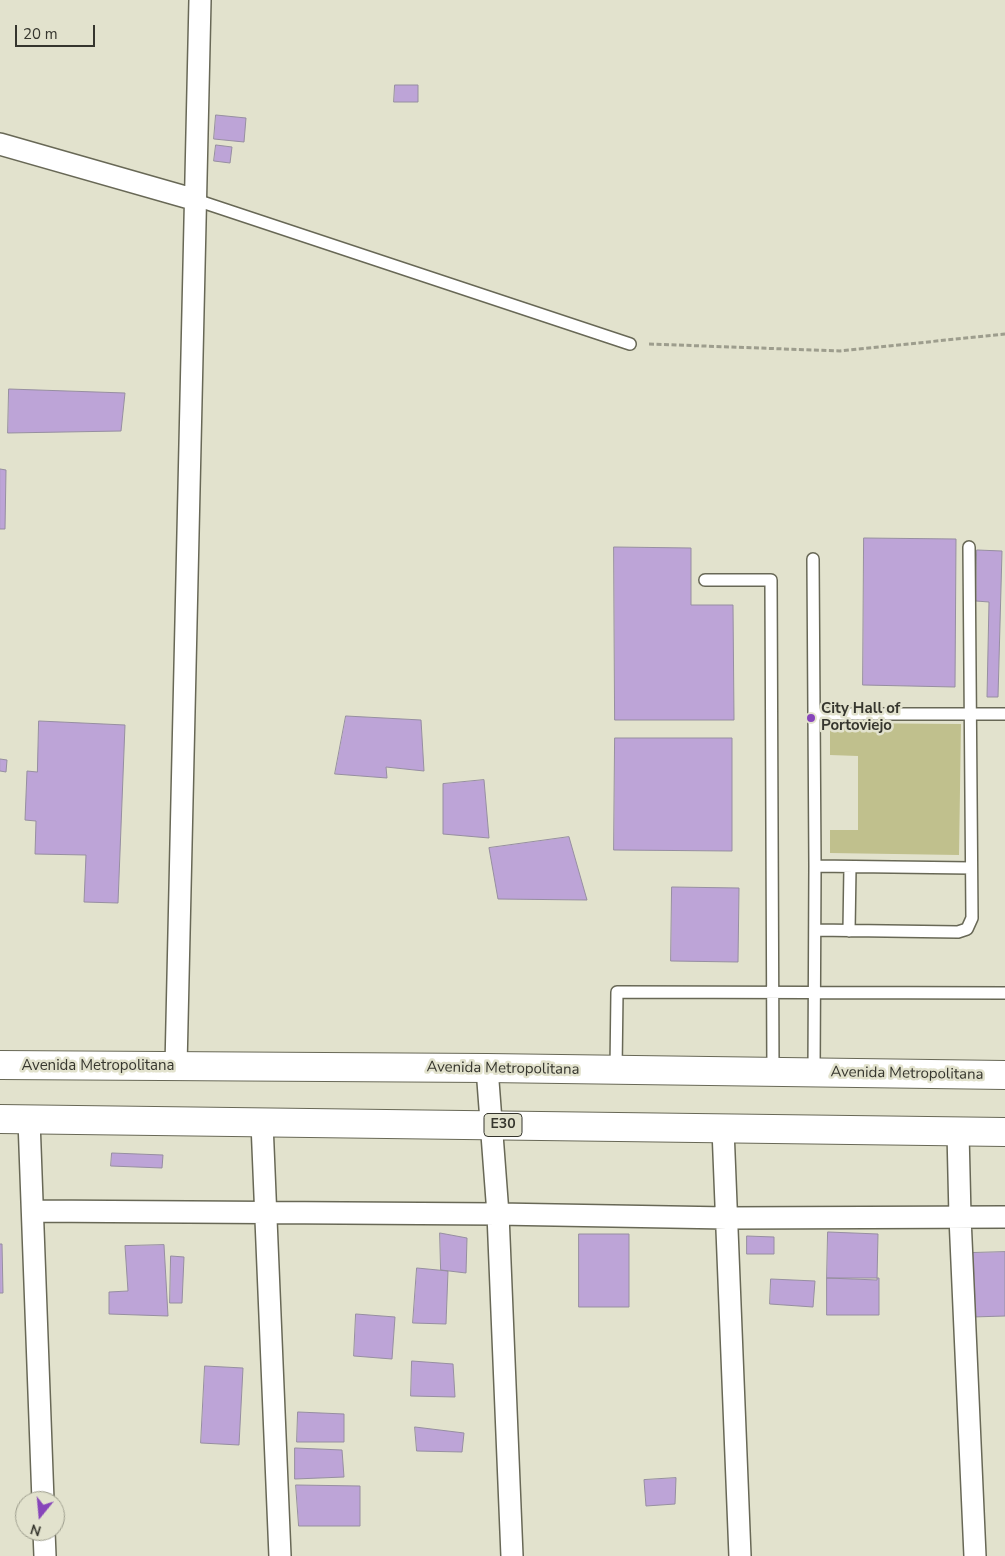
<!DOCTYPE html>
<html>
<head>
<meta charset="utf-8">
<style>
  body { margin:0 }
  #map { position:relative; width:1005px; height:1556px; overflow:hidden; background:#e2e2cd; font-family:"Nunito Sans",sans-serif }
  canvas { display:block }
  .north { position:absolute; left:15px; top:1491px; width:50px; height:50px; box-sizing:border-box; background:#e2e2cd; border:1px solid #9d9d8d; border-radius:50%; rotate:197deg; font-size:14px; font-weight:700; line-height:20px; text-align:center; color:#36362e }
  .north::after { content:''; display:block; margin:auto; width:18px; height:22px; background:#8745ba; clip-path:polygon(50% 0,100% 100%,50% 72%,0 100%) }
  .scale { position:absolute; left:15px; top:25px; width:80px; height:22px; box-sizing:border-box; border:2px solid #36362e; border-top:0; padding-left:6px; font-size:15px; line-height:18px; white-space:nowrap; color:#36362e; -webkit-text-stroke:4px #e2e2cd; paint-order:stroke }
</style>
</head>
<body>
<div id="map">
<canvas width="1005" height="1556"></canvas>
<div class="north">N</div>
<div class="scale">20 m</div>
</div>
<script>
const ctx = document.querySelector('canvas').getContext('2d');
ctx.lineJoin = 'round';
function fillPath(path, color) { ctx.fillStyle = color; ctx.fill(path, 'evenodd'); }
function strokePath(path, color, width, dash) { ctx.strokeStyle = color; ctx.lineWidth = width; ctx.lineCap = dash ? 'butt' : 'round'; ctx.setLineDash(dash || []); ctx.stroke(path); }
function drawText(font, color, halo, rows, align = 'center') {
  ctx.font = font + ' "Nunito Sans",sans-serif'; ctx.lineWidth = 5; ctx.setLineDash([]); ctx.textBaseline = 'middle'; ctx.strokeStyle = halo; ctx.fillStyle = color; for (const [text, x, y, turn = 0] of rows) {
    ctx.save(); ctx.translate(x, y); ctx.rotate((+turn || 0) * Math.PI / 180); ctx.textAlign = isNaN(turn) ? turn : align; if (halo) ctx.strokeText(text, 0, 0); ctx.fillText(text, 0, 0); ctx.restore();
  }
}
fillPath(new Path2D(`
  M830,723L961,724L959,855L830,853V830H858V756L830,755Z`), '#c0c08d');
const building = new Path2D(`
  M395,85H418V102H394Z
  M216,115L246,118L244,142L214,139Z
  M216,145L232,147L230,163L214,161Z
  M9,389L125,393L121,431L8,433Z
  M0,469L6,470L5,529H0Z
  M864,538L956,539L955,687L863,685Z
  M614,547L691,548V605H733L734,720H615Z
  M977,550L1002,551L998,697H987L989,602L976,601Z
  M346,716L421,720L424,771L386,767L387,778L335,774Z
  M39,721L125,725L118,903L84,902L86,855L35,854L36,821L25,820L27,771L37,772Z
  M615,738H732V851L614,850Z
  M0,759L7,760L6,772L0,771Z
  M484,780L489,838L443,834V784Z
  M569,837L587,900L498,899L489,848Z
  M672,887L739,888L738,962L671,961Z
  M112,1153L163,1155L162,1168L111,1166Z
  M828,1232L878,1234L877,1280L827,1278Z
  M440,1233L467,1238L466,1273L441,1270Z
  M579,1234H629V1307H579Z
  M747,1236L774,1237V1254H747Z
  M0,1244H2L3,1293H0Z
  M164,1245L168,1316L109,1314V1292L128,1291L125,1246Z
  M1005,1252V1316L972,1317L970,1253Z
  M171,1256L184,1257L182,1303H170Z
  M417,1268L448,1271L446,1324L413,1323Z
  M827,1278H879V1315H827Z
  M771,1279L815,1281L813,1307L770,1304Z
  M356,1314L395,1317L392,1359L354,1356Z
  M412,1361L453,1364L455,1397L411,1396Z
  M205,1366L243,1368L239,1445L201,1443Z
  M298,1412L344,1414V1442H297Z
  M415,1427L464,1433L462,1452L417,1451Z
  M295,1448L342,1450L344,1477L295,1479Z
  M676,1478L675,1504L646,1506L644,1480Z
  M296,1485L360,1486V1526H299Z`);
fillPath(building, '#bda4d7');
strokePath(building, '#968ea0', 1);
const lane = new Path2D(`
  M196,200L630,344
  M813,559L815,866L814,1073
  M705,580H771L773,1073
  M814,714H1005
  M815,866L971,868
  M815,930L958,932L967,929L972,918L969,547
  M849,931L850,867
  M616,1070L617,992L1005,993`);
const street = new Path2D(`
  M0,144L196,200
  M176,1066L200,0
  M487,1068L498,1214L512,1556
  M29,1120L43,1501
  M262,1123L280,1556
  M723,1129L740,1556
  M958,1132L960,1217L975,1556
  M33,1211L498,1214L727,1218L1005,1217
  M44,1531L45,1556`);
const highway = new Path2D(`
  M0,1065L487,1068L1005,1075
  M0,1119L1005,1132`);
strokePath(lane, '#686856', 14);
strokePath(street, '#686856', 24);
strokePath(highway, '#686856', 30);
strokePath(new Path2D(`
  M649,344L840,351L1005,334`), '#9d9d8d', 3, [5, 2.5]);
strokePath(lane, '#fff', 11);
strokePath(street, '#fff', 21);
strokePath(highway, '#fff', 28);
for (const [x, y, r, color] of [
  [811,718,5,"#8745ba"]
]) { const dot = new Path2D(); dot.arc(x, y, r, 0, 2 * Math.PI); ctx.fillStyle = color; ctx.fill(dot); strokePath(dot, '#e2e2cd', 2); }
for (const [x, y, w] of [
  [503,1125,38]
]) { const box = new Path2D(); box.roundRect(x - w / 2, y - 11.5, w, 23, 4); ctx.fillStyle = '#e2e2cd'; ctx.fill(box); strokePath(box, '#36362e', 1); }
drawText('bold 14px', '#36362e', null, [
  ["E30",503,1125]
]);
drawText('bold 15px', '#36362e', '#e2e2cd', [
  ["City Hall of",821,709],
  ["Portoviejo",821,726]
], 'left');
drawText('15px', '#36362e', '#e2e2cd', [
  ["Avenida Metropolitana",98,1066],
  ["Avenida Metropolitana",503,1069,1],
  ["Avenida Metropolitana",907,1074,1]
]);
</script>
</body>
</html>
